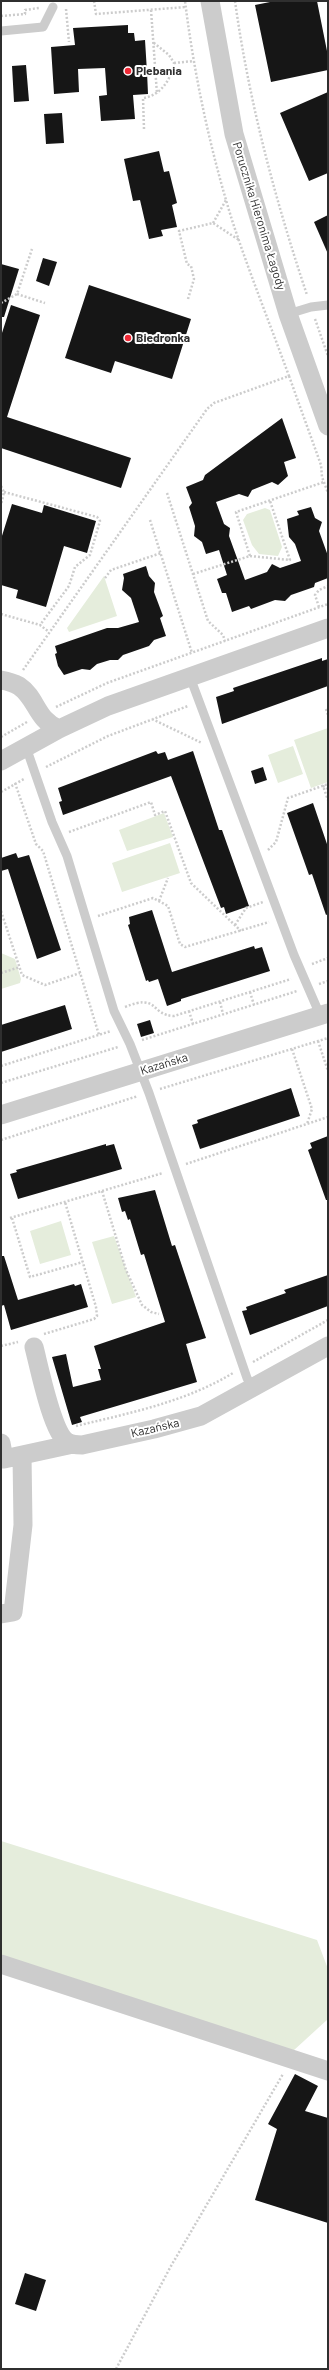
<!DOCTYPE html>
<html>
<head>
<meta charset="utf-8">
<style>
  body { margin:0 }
  #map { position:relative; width:329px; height:2370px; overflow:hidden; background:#fff; font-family:Barlow,sans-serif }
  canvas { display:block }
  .frame { position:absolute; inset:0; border:2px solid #2f2f2f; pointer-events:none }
</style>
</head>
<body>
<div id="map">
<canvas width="329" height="2370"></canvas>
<div class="frame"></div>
</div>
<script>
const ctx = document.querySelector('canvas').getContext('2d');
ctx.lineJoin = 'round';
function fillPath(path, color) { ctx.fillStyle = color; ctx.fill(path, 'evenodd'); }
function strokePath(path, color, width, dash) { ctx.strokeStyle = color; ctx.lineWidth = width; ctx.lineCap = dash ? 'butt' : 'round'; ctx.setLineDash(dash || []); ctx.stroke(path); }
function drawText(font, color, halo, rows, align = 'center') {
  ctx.font = font + ' Barlow,sans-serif'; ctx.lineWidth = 4; ctx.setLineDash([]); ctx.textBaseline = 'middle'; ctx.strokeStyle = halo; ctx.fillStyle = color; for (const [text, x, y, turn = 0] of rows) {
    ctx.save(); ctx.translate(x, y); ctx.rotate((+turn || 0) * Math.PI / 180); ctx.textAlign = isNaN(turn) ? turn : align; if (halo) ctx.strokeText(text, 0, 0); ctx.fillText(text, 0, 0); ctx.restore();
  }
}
fillPath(new Path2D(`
  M265,508L270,510L282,547L278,556L259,554L252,545L243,520L247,514Z
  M104,576L117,616L69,632L67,628Z
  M328,728V782L311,788L294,740Z
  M293,746L303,774L278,783L268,755Z
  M164,813L173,837L127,851L119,830Z
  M170,843L180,873L122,892L112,863Z
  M1,953L15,959L21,979L20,983L1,989Z
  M61,1221L71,1255L40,1264L30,1231Z
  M114,1236L136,1297L112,1304L92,1242Z
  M1,1841L317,1940L328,1969V2019L293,2051L1,1958Z`), '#e5eddc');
fillPath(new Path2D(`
  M275,1H317L328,56V70L271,82L255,5Z
  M128,25V33H134L135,41L145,40L147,72L148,94L133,95L135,119L101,121L99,96L107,95L105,68L78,69L79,92L54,94L51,47L75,45L73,28Z
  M26,65L29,101L14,102L12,66Z
  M328,92V173L309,181L280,113Z
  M62,113L64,143L46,144L44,114Z
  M159,151L164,172L169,171L177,203L172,205L177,227L161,230L163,236L149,239L140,200L133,201L124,159Z
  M328,215V254L314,222Z
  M43,258L57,262L49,286L36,281Z
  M1,264L19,269L4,317H1Z
  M89,285L191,319L172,379L115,361L111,373L65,358Z
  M11,305L40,315L7,417L131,458L121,488L1,448V336Z
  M282,418L296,458L284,462L288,476L278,485L272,482L252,490L248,497L239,494L216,502L224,524L230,528L229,536L245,580L267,572L272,564L280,568L301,561L295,544L289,537L287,519L299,515L297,511L311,507L315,518L322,522L319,531L328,556V578L315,583L314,587L291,595L285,601L275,600L251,609L249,606L232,612L226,593H222L217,579L227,575L219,550L206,554L202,542L194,536L195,526L189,507L192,503L186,487L203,480L205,475Z
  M12,504L42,513L44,505L96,521L87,553L64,546L46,607L16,598L18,590L1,585V539Z
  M146,566L149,576L155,583L154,592L163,616L160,618L166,636L154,640L149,646L123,655L118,660H110L97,664L90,670L82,669L64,675L58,666L55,654L57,653L55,646L107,628H118L139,622L131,598L122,590L124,578L123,574Z
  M322,658V661L328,659V686L222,724L216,697L234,691L233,688Z
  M156,751L158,754L165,752L168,760L193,751L219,830H222L249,906L226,914L224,907L221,908L171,776L63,815L59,802L62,801L58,788Z
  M263,767L267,780L255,784L251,771Z
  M313,803L328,847V914L326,915L312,874L309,875L287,813Z
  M16,853L18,858L29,855L61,950L37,959L8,869L1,871V858Z
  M152,910L172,972L254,946L255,949L262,947L270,971L181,999V1001L167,1006L158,979L149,982L148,980L146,981L128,925L130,924L129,917Z
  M65,1005L72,1029L1,1052V1025Z
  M150,1020L154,1033L141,1037L137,1024Z
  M291,1088L300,1116L200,1149L192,1125L198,1123L197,1120Z
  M328,1136V1200H326L308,1150L312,1148L310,1143Z
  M106,1144V1146L114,1144L122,1169L18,1199L10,1174L17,1172L16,1170Z
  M155,1190L172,1246L175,1245L206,1338L186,1344L197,1382L80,1417L82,1422L72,1425L52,1357L66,1354L73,1387L101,1380L98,1369H101L94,1346L165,1322L144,1254L141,1255L130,1219L128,1220L125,1211L122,1212L118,1198Z
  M1,1256H4L18,1300L74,1284L75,1286L81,1284L88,1307L11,1330L4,1305L1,1306Z
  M328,1275V1306L250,1335L242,1311L247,1310L246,1307L286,1293L284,1290Z
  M295,2074L318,2086L305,2111L328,2118V2223L255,2200L277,2129L268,2124Z
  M25,2273L46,2280L36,2311L15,2304Z`), '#161616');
strokePath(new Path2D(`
  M94,1L96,14L186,7
  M235,1C249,102 275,199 307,295
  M66,9L69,42
  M151,10L157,94
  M1,16L25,14V10L39,8
  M174,63L194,61
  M144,129L143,98C160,96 171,80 174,63L169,55L154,43
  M213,223L226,200
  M17,294L45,303
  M188,299L194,279L191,266L187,264L179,231L213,223L239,240
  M1,303L17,294L32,249
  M315,319L328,356
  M289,376L321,465L322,477L328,493
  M1,486L4,492L1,505
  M4,492L97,517L100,521L90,555L75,567L69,586L40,625
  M167,493L208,621L223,635L225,641
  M150,520L192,653
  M250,556L290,560L270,501
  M193,574L250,556L236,512L324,482
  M105,578L111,570L161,553
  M319,607L315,595L319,590L328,586
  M1,614L40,625L49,632
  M23,670L207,409L214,403L289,376C270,324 249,272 232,220C210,149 194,74 185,1
  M56,707L107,683L328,604
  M326,709L328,715
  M152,719L202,743
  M1,737L27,722
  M46,767L108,736L188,706
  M15,783L36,844L43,851L99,1035
  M328,789L323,786L328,800
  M1,792L24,779
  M69,832L151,802L155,815L165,811L191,883L241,931
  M268,850L276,842L288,798L328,784
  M159,901L168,878
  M1,911L22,975L45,985L80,973
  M98,916L153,898L168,906L180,944L185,947L269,922
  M235,925L246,908L263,902
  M312,964L328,958
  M1,973L20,967
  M319,984L328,981
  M250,992L254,1005
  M220,1002L223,1014
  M125,1007C159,993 150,1015 174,1016L291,979
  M189,1011L193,1024
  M142,1040L297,991
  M318,1041L328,1071
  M292,1049L312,1109L307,1124
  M1,1066L111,1031
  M1,1083L118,1047
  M160,1089L328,1038
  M1,1140L138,1096
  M186,1164L328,1117
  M102,1191L126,1270L142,1305L151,1312L159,1314
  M10,1218L163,1173
  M12,1218L30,1277L83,1262
  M44,1334L94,1319L97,1316L96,1307L65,1202
  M1,1346L18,1342
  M253,1362L328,1320
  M76,1426C130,1413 185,1402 233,1373
  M116,2369L171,2266L283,2074`), '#ccc', 2.5, [2, 2]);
strokePath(new Path2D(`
  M1,31L43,27L53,7
  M288,314L311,307L328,305
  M190,677L294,955L320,1015
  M26,747L52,822L67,856L114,1011L130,1044L149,1093L247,1378L253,1389`), '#ccc', 9);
strokePath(new Path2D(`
  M210,1L234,134L288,314L328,426
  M1,680C7,681 14,683 19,686C37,698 36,720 59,729
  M1,761L59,729L108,706L328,628
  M1,1115L328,1013
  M34,1347C39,1366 52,1432 67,1442C72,1445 77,1445 82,1445L154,1429L201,1416L328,1346
  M1,1443L4,1459L73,1444
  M1,1614L13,1612L23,1525L22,1455
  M1,1964L328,2071`), '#ccc', 19);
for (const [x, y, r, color] of [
  [128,71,4,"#ef2835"],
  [128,338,4,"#ef2835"]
]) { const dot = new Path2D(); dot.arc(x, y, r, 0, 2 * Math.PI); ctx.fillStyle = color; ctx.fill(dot); strokePath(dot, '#fff', 1.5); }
drawText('bold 12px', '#2f2f2f', '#fff', [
  ["Plebania",136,71],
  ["Biedronka",136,338]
], 'left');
drawText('12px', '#2f2f2f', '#fff', [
  ["Porucznika Hieronima Łagody",259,216,73],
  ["Kazańska",164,1064,-17],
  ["Kazańska",155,1428,-13]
]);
</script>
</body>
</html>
